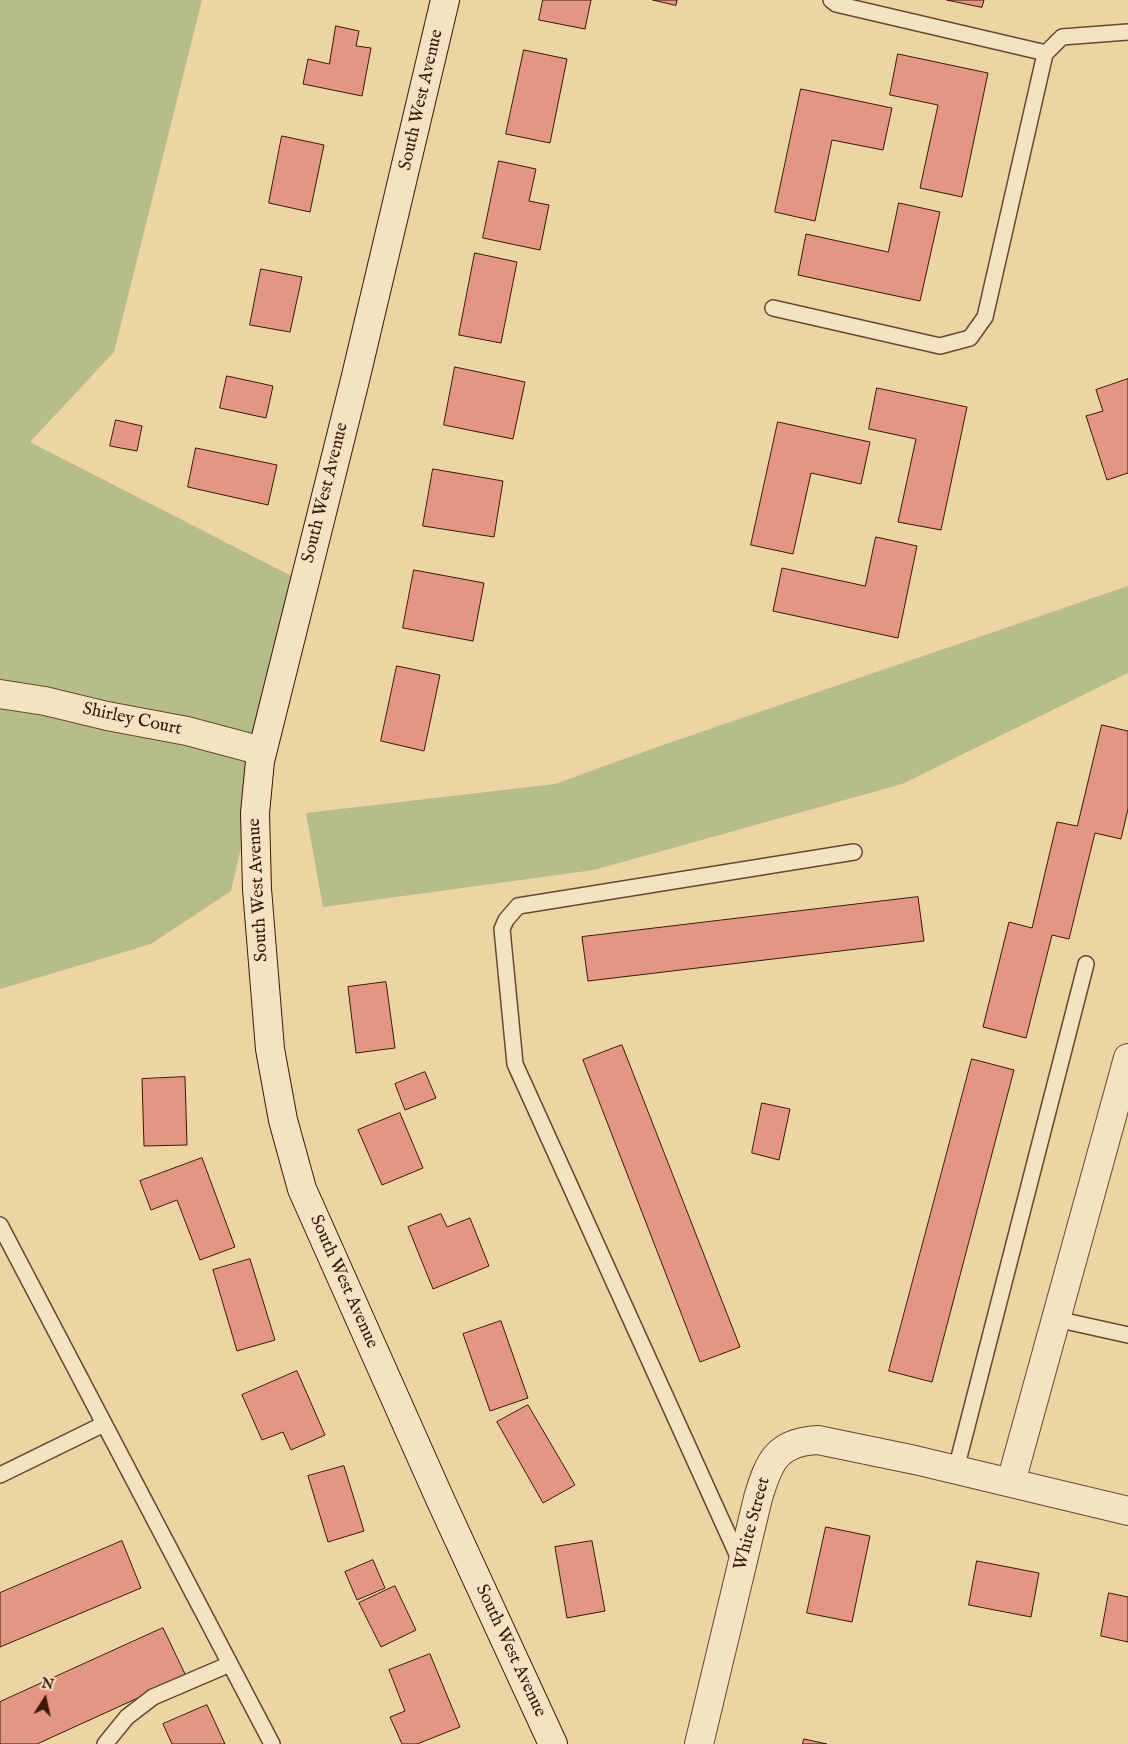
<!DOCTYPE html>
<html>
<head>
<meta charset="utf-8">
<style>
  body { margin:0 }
  #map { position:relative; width:1128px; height:1744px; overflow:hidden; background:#ecd4a3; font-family:"IM FELL English",serif }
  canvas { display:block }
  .north { position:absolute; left:20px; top:1674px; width:50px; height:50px; -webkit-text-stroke:4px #f3e3c3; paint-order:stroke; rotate:10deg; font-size:14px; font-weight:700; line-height:20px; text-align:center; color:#3a1907 }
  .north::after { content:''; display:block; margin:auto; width:18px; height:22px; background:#3a1907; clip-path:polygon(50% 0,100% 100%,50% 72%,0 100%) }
</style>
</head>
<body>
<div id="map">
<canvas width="1128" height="1744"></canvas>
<div class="north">N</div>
</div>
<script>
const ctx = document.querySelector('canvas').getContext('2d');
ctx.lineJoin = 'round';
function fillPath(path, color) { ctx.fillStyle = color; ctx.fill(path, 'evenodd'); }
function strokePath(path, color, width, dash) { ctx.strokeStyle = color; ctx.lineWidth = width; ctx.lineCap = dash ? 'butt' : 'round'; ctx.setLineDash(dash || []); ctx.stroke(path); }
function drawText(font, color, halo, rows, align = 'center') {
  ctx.font = font + ' "IM FELL English",serif'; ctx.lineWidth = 4; ctx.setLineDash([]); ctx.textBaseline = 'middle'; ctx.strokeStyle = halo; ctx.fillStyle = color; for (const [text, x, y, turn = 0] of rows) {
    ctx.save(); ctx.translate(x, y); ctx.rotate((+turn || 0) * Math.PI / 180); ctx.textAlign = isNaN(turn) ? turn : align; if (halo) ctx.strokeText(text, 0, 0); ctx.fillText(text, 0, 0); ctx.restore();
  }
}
fillPath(new Path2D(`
  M0,0H202L114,352L30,442L303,582L231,891L151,944L0,989Z
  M1128,586V673L902,784L594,870L323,907L306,813L555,784L660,746Z`), '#b6bd87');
const building = new Path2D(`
  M543,0H591L585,29L539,20Z
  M653,0H677L676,5Z
  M947,0H984L982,7Z
  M336,26L359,31L356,46L371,48L362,96L303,84L308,59L329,64Z
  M524,50L567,59L550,143L506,134Z
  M898,54L988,73L962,197L920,188L938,105L890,95Z
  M801,89L892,108L883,150L832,140L815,221L775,212Z
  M282,136L324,145L310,212L269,203Z
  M499,161L536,169L529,201L549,205L540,250L483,238Z
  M899,203L940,212L920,301L798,275L806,234L888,252Z
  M475,253L517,262L501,343L459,335Z
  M261,269L302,277L290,332L250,325Z
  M455,367L525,382L513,439L444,425Z
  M227,376L273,386L266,418L220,408Z
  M1128,379V473L1107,480L1086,416L1103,411L1096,390Z
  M877,388L967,407L941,530L898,522L916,439L869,429Z
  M116,420L142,426L137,451L110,446Z
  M778,422L870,442L861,484L811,473L793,554L751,545Z
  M196,448L277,465L268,505L188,487Z
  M433,469L503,481L494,537L423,526Z
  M876,537L917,546L898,638L773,611L782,568L865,586Z
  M414,570L484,583L473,641L403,628Z
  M397,666L440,675L424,751L381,741Z
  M1102,725L1128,731V809L1121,839L1095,833L1069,939L1052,935L1026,1038L983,1027L1009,922L1032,928L1057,822L1077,826Z
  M918,897L924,941L588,981L582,937Z
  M386,982L395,1048L356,1053L348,987Z
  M622,1045L740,1347L700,1362L583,1060Z
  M972,1059L1014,1070L932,1382L889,1371Z
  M425,1072L436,1098L405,1110L395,1084Z
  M185,1077L187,1145L144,1146L142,1079Z
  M762,1103L790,1109L779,1160L752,1153Z
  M400,1113L423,1168L382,1185L358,1130Z
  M202,1158L235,1247L200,1260L177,1200L151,1210L140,1181Z
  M441,1214L447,1227L470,1218L489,1266L433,1289L408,1227Z
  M250,1259L275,1340L237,1351L213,1270Z
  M501,1321L528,1398L490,1411L463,1334Z
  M297,1371L325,1435L291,1450L283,1432L262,1440L242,1395Z
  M528,1405L575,1485L543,1503L497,1422Z
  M344,1466L364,1531L328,1542L308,1476Z
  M826,1527L870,1536L852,1622L807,1613Z
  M122,1541L141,1588L0,1647V1593Z
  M592,1541L605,1611L567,1618L555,1547Z
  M373,1560L385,1588L357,1600L345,1572Z
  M977,1561L1039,1573L1031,1617L969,1605Z
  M395,1586L416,1630L381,1647L359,1603Z
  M1109,1593L1128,1597V1642L1101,1636Z
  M163,1628L186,1676L37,1744H0V1702Z
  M430,1654L460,1727L417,1744H402L390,1717L405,1711L389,1670Z
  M207,1705L225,1744H172L163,1724Z
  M804,1739L827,1744H803Z`);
fillPath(building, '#e49685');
strokePath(building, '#3a1907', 1);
const lane = new Path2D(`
  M831,0L836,4L1046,53
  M773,308L940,346L970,338L985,317L1045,54L1062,37L1128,32
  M0,1225L272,1744
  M1056,1319L1128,1335
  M956,1469L1086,964
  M0,1475L104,1424
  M741,1563L515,1064L502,929L506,920L518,906L854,852
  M105,1744L127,1717L153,1697L230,1664`);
const street = new Path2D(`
  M0,694L45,701L107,716L187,731L262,751
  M1011,1482L1128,1058
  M699,1744L758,1498C769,1461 777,1442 818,1440L915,1460L1128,1511`);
const secondary = new Path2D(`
  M445,0L355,380L260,761L255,813L257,889L270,1049L283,1120L302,1189L440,1499L553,1744`);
strokePath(lane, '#66482e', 18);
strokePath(street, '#66482e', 30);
strokePath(secondary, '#3a1907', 30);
strokePath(lane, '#f3e3c3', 15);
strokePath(street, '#f3e3c3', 28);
strokePath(secondary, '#f3e3c3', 28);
drawText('18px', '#3a1907', '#f3e3c3', [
  ["South West Avenue",422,100,-77],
  ["South West Avenue",326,493,-76],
  ["Shirley Court",132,720,12],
  ["South West Avenue",259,890,-93],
  ["South West Avenue",343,1282,66],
  ["White Street",753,1524,-75],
  ["South West Avenue",510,1651,65]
]);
</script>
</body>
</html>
